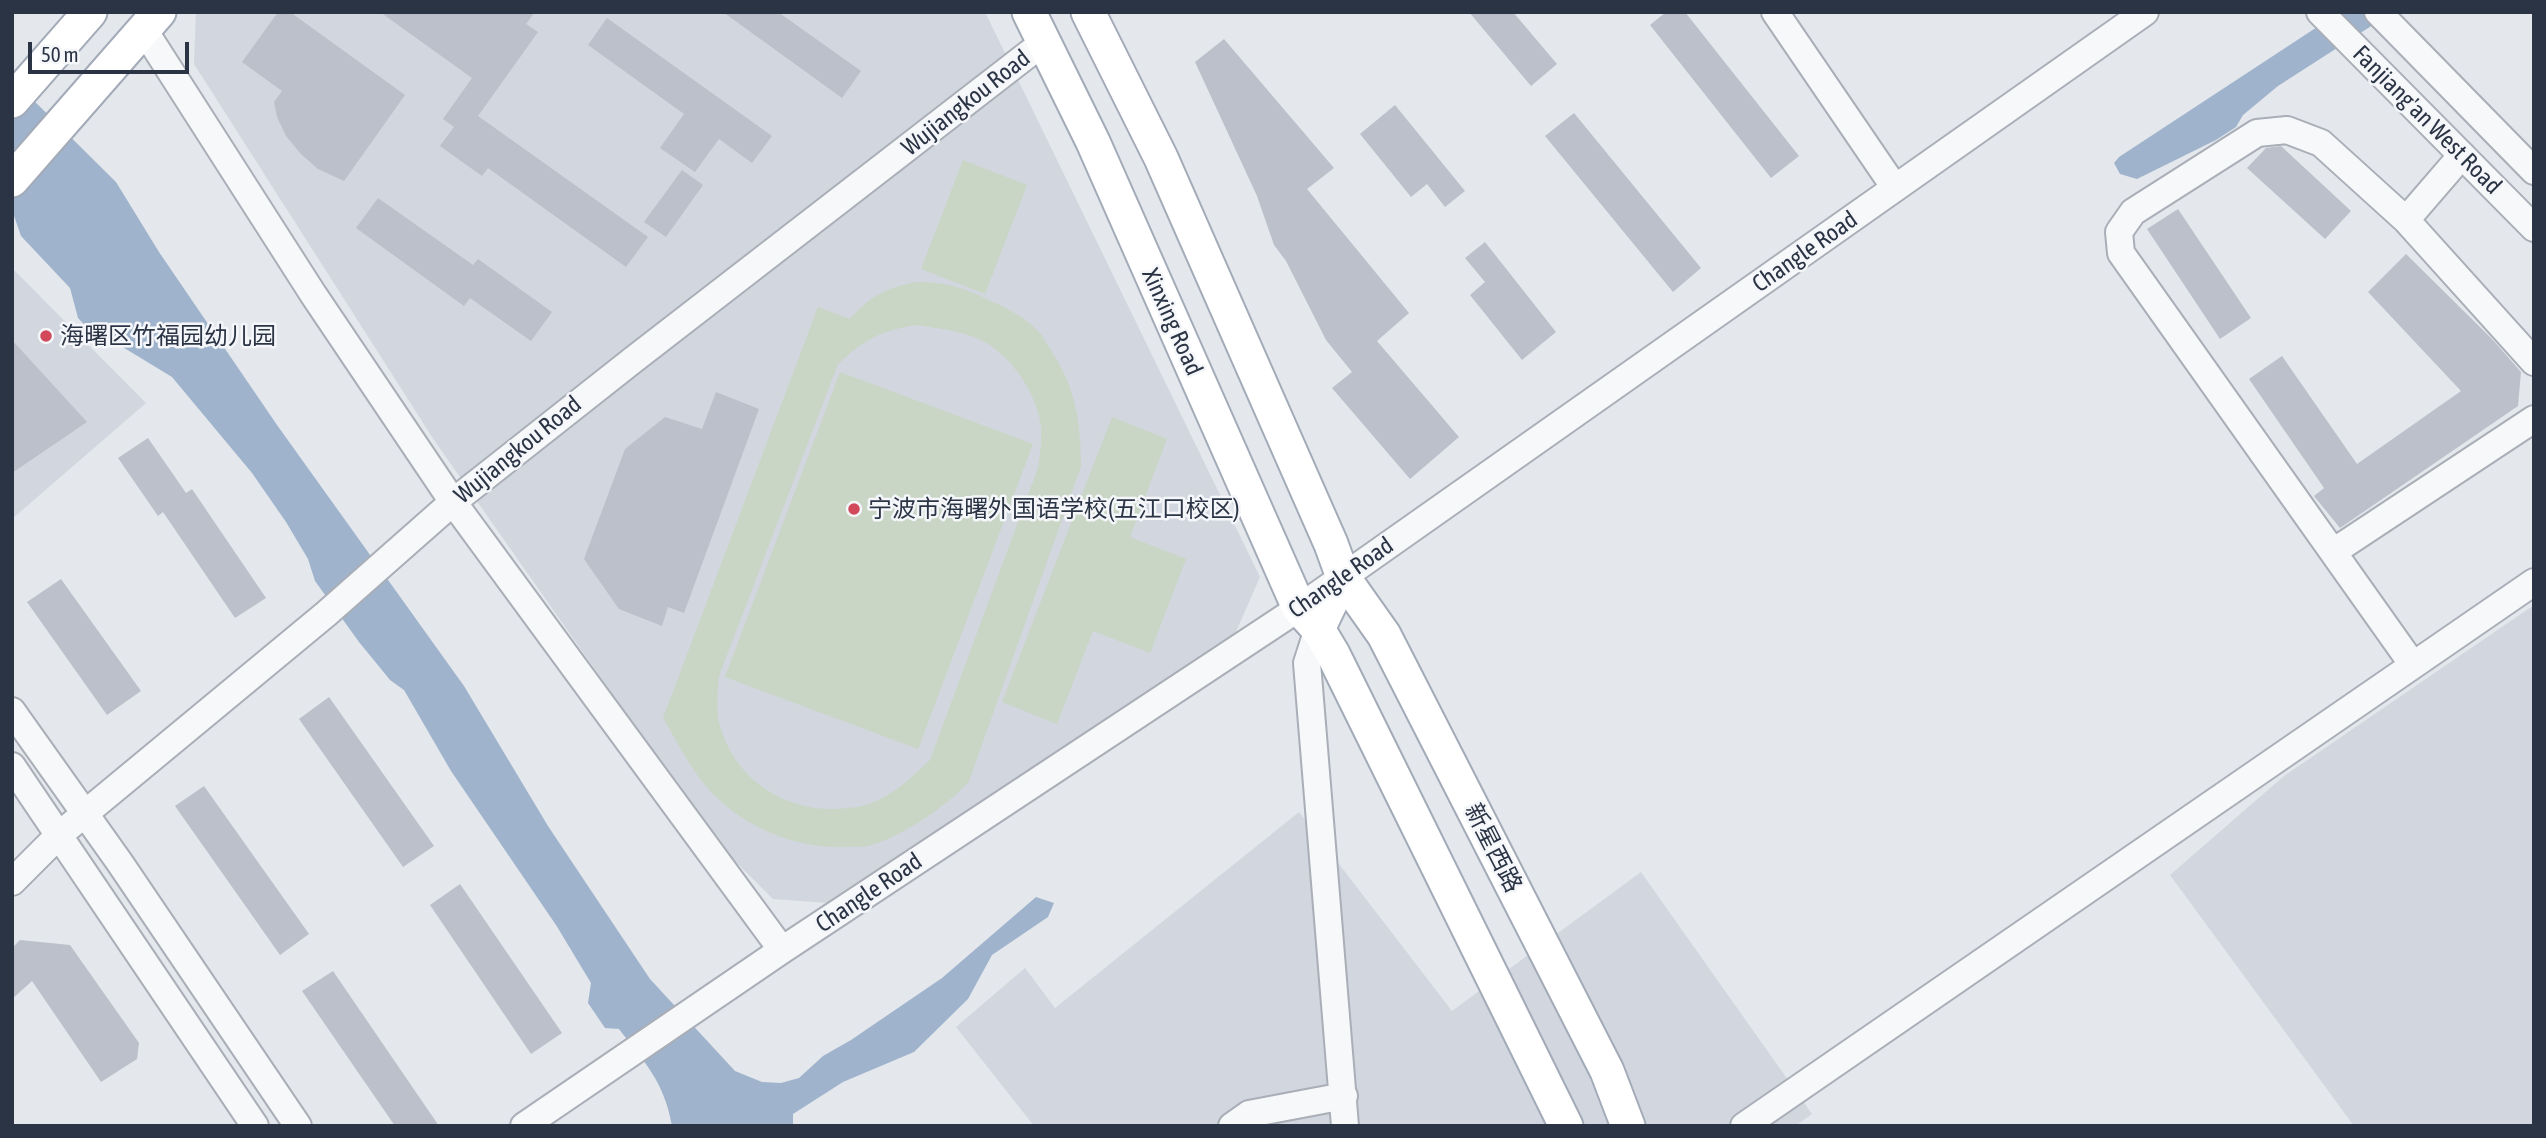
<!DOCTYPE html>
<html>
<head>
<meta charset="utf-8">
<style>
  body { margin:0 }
  #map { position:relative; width:2546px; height:1138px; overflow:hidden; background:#e4e7ec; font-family:"Asap Condensed",sans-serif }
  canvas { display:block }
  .frame { position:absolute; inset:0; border:14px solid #2b3445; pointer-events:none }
  .scale { position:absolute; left:28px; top:42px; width:161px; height:32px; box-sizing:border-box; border:4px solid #2b3445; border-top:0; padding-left:9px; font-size:21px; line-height:24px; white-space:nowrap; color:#2b3445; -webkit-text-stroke:5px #f4f6f9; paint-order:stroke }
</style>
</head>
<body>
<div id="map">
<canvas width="2546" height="1138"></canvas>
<div class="frame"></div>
<div class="scale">50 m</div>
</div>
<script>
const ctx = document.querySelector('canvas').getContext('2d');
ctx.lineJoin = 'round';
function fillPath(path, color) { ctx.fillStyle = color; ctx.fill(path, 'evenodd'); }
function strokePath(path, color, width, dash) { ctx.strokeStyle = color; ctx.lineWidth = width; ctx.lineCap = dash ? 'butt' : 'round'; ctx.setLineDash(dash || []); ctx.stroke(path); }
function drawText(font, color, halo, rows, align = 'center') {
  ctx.font = font + ' "Asap Condensed","Noto Sans SC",sans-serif'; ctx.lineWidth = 5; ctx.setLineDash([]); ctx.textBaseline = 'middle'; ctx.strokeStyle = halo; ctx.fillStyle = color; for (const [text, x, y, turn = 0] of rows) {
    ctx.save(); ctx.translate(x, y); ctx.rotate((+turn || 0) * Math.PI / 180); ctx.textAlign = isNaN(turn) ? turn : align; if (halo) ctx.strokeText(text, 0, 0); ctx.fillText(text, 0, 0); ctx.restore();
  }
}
fillPath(new Path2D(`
  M196,12H985L1260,577L1235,634L828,903L773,899L716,842L434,440L194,64Z
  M12,268L146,403L12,519Z
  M2534,605V1126H2354L2170,875L2284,776Z
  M1299,812L1452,1011L1641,872L1812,1114L1795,1126H1034L956,1027L1025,968L1055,1008Z`), '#d2d6de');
fillPath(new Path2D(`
  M963,160L1027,185L985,294L921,269Z
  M916,282C947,282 965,288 993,302C1009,309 1025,318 1038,331C1043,336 1046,343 1050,349C1075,385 1081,422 1081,466L969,781C949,805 901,837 871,845C863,848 852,846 844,847C795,848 748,829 713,794C692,773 678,743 663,718L818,307L850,319C872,295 884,289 916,282ZM915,325C936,328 959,330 979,339C1006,352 1028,381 1037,409C1044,427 1041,449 1038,468L930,760C911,778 895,794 869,804C863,807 855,807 848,808C795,815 742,787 723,735C715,716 717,697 719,676L838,364C864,340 880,331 915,325Z
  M840,372L1033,444L918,749L725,677Z
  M1112,417L1167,439L1130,537L1186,559L1150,653L1093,631L1057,724L1002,702Z`), '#c9d6c5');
fillPath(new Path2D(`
  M2340,12H2393L2278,86L2243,115L2236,127L2216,140L2137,179L2120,174L2114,163L2119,157Z
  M12,79L116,182L159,252L277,425L464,686L548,826L650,979L735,1071L762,1082L781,1083L799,1078L823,1056L851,1040L942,978L1036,897L1054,903L1048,917L992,955L968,999L914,1052L843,1082L793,1114V1126H672C664,1081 645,1063 619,1029L605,1028L588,1003L591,983L556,925L451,771L404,690L390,680L359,642L315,581L308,559L286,522L252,473L172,377L121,346L98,339L78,318L70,288L21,236L12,210Z`), '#9fb4cc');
fillPath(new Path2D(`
  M278,12H290L405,95L344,181L318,169L301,154L286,136L277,117L274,102L282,91L242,62Z
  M380,12H535L526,24L538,32L478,116L648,237L626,267L488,168L482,176L440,146L454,127L443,119L472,78Z
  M723,12H778L861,71L842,98Z
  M1469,12H1513L1557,64L1531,86Z
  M1666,12H1685L1799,156L1771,178L1650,25Z
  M607,18L772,136L752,163L719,139L695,172L660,148L684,114L588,45Z
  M1224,39L1334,168L1307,189L1409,313L1377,341L1459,437L1410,479L1332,388L1352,372L1326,340L1286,261L1274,245L1257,196L1195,62Z
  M1395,105L1465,191L1445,207L1427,184L1411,197L1360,134Z
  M1574,113L1701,268L1673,292L1545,136Z
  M2281,146L2351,211L2325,239L2247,168L2266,148Z
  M682,170L703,185L666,237L644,222Z
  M378,198L473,265L478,259L552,312L531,341L470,298L464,306L356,228Z
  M2178,209L2251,318L2220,339L2147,229Z
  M1485,242L1556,332L1522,360L1470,295L1485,282L1465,258Z
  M2406,254L2493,340L2521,372L2518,406L2340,528L2314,496L2324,488L2249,379L2282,356L2357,464L2461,391L2368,292Z
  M12,340L87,422L12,473Z
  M716,392L759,409L684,613L668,607L662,626L619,609L584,559L625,449L665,417L702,429Z
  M148,438L186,493L192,489L266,598L235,618L163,512L158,516L118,458Z
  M61,579L141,691L107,715L27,602Z
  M329,697L434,846L403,867L299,719Z
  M204,786L309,934L280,955L175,806Z
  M460,884L562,1033L531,1054L430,905Z
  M20,940L70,945L139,1043L137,1059L101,1082L32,981L12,999V948Z
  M333,971L439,1126H395L302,991Z`), '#bbc0ca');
const minor = new Path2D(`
  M1775,12L1895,188
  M2320,12L2534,228
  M2378,12L2534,171
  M144,30L313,294L453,502L782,950
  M2406,220L2462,155
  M2333,552L2534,419
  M1318,629L1307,663L1345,1126
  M2413,665L2121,253L2119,232L2133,212L2257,133L2287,130L2321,143L2406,220L2534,362
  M12,711L120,863L298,1126
  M12,766L255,1126
  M12,882L59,835L326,614L453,502L633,360L1044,42
  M524,1126L782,950L1299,608L2145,12
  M1232,1126L1249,1114L1344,1096
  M1744,1126L2534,582`);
const major = new Path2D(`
  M1029,12L1093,142L1299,608L1318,629L1333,654L1566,1126
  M1088,12L1161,158L1331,544L1343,577L1318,629
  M12,101L90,12
  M12,180L159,12
  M1343,577L1384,635L1607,1071L1628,1126`);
strokePath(minor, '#a9aeb7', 30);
strokePath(major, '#a3abb8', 37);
strokePath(minor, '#f7f8fa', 26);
strokePath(major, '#fff', 33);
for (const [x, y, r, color] of [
  [46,336,7,"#d1495b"],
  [854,509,7,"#d1495b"]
]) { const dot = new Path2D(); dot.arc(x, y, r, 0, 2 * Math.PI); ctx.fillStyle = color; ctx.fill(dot); strokePath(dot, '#f4f6f9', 2.5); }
drawText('24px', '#2b3445', '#f4f6f9', [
  ["Wujiangkou Road",966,103,-38],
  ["Fanjiang'an West Road",2427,120,45],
  ["Changle Road",1805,252,-35],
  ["Xinxing Road",1172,322,66],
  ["Wujiangkou Road",518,450,-39],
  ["Changle Road",1341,578,-35],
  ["新星西路",1493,848,63],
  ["Changle Road",869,893,-34]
]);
drawText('24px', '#2b3445', '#f4f6f9', [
  ["海曙区竹福园幼儿园",60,336],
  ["宁波市海曙外国语学校(五江口校区)",868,509]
], 'left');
</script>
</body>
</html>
